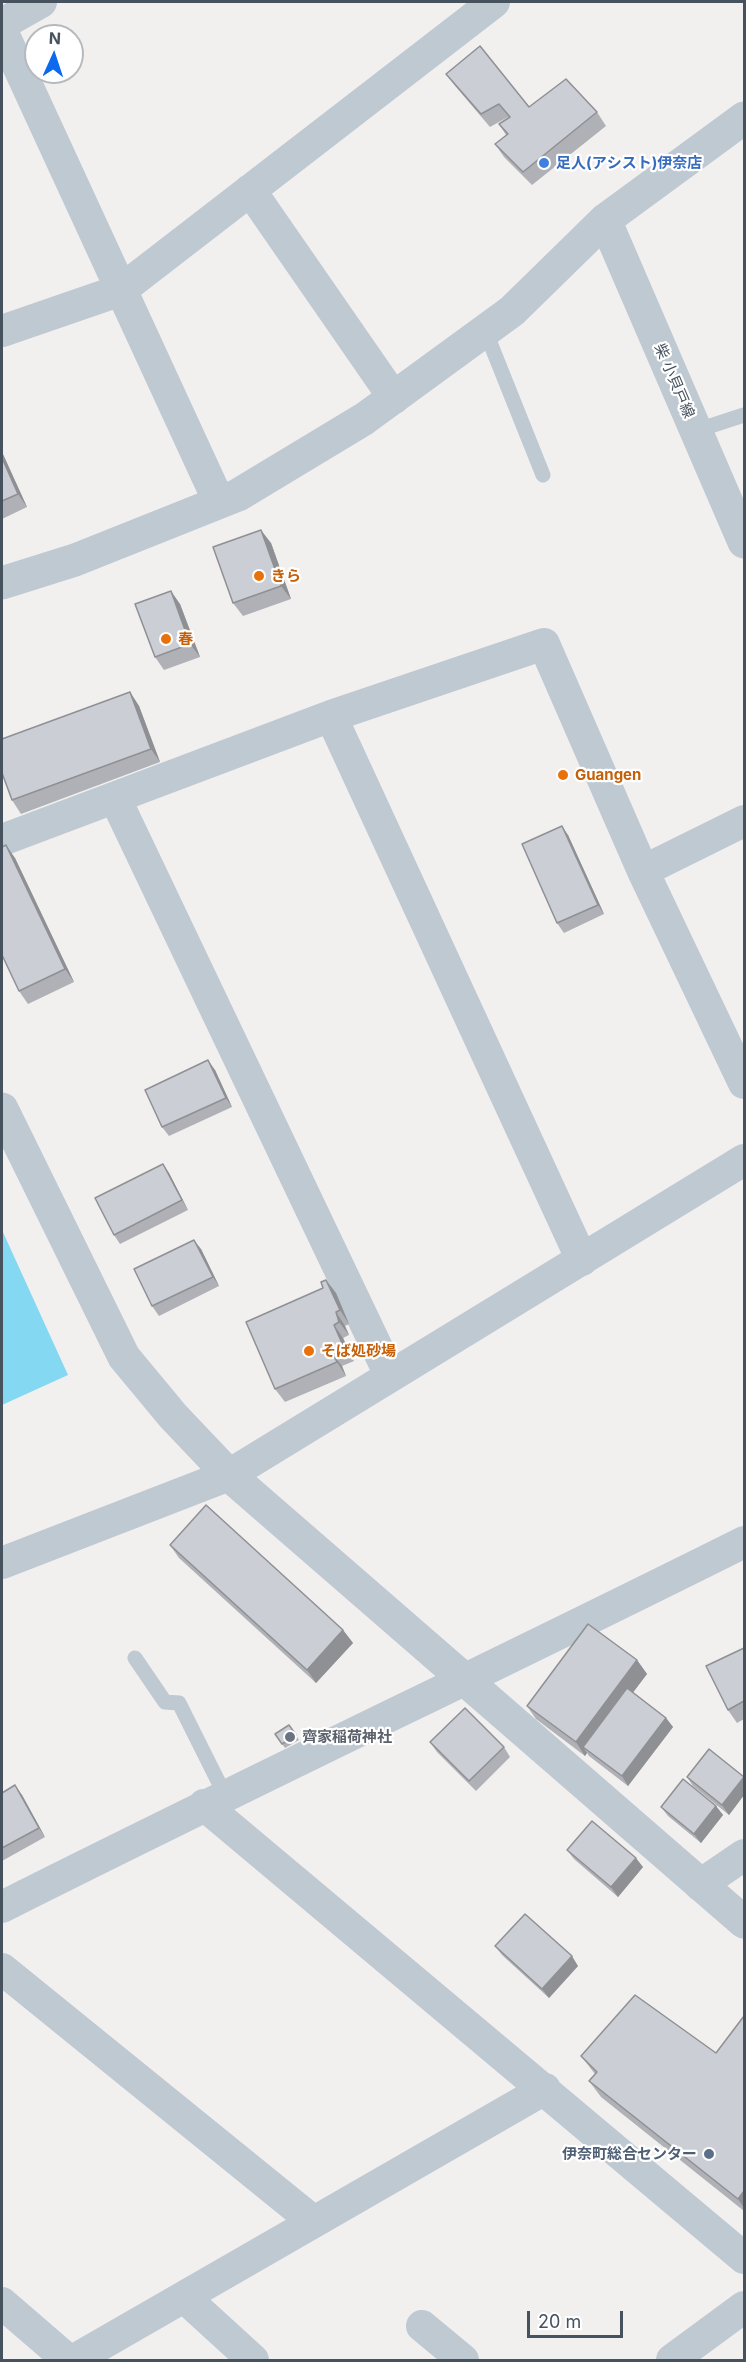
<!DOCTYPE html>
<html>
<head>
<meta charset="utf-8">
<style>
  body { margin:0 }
  #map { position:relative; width:746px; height:2362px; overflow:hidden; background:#f2efef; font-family:Inter,sans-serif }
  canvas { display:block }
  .frame { position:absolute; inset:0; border:3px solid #46525e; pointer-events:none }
  .north { position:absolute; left:24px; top:24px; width:60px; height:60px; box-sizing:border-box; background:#fff; border:2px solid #b5babf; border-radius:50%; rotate:3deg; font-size:16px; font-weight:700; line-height:24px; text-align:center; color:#46525e }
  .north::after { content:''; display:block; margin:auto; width:21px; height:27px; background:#0d69ee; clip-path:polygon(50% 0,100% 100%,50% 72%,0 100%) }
  .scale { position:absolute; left:527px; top:2311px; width:96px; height:27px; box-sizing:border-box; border:3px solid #46525e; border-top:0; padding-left:8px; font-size:18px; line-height:21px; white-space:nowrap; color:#46525e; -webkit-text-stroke:4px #fff; paint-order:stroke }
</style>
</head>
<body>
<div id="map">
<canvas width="746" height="2362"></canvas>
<div class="frame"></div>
<div class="north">N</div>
<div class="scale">20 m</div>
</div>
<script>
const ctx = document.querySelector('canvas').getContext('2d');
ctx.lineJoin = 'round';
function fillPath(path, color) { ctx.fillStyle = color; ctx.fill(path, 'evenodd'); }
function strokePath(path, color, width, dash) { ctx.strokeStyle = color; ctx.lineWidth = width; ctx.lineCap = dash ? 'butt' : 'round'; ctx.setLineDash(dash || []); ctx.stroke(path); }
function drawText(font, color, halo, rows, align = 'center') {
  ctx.font = font + ' Inter,"Noto Sans JP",sans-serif'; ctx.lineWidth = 4.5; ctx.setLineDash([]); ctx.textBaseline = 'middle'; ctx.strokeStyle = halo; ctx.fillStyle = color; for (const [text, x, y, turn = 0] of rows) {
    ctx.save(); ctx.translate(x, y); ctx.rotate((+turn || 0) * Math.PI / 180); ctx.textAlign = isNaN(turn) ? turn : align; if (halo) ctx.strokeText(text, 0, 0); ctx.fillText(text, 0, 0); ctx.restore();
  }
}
fillPath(new Path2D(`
  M2,1230L68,1375L2,1405Z`), '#84d8f2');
strokePath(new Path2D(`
  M485,330L543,475
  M695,431L744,415
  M135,1658L165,1702L179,1703L225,1795`), '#bec9d2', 15);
strokePath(new Path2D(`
  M2,24L41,2
  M2,31L219,502
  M250,190L394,398
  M2,331L121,290L494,2
  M331,716L582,1260
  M115,798L390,1375
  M2,840L331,716L544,644L643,871L744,1083
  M643,871L744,821
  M2,1563L229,1475L744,1160
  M204,1805L744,2258
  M700,1885L744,1855
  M2,1907C248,1783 498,1665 744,1542
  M2,1969L314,2222
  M184,2297L253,2360
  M2,2303L68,2360
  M422,2326L463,2360
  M74,2360L545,2089
  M672,2360L744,2307`), '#bec9d2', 32);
strokePath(new Path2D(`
  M605,220L744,542
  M2,583L75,560L238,495L364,419L512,311L605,220L744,118
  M2,1109L124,1357L173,1416L229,1475L744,1922`), '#bec9d2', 33);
fillPath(new Path2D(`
  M446,74L529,107L597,112L606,126L532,185L504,157L495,144L506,135L499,124L509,118L508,117L490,127L456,87Z
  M2,452L27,507L2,519Z
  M271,543L291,599L243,616L233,603Z
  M180,604L200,657L164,670L155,657Z
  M130,692L139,706L160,762L21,814L12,800Z
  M568,835L604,914L564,933L557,923Z
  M15,858L74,982L28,1004L19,991Z
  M215,1070L232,1107L169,1136L162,1127Z
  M163,1164L169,1173L188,1210L120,1244L114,1235Z
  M201,1249L219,1286L159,1316L152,1306Z
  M336,1293L349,1324L345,1326L349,1335L343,1338L354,1361L342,1366L346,1376L285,1402L275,1389Z
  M170,1545L343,1630L353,1643L316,1683L179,1558Z
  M744,1648V1719L737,1723L728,1710Z
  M637,1660L647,1674L633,1692L666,1718L673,1727L628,1786L589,1756L587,1753L585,1756L536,1719L527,1706Z
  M289,1725L299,1740L285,1748L275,1734Z
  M430,1742L504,1747L510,1757L476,1791L437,1752Z
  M687,1777H744V1795L729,1815L693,1786Z
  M2,1793L22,1795L45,1837L2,1861Z
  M716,1806L723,1815L701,1843L668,1816L661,1807Z
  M567,1850L643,1867L618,1897L574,1859Z
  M495,1946L578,1966L549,1998L502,1955Z
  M744,2016V2211L601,2097L589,2081L595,2074L581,2056L716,2053Z`), '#afb1b6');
fillPath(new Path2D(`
  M2,452L27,507L18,494L2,458Z
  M261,530L271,543L291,599L281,586Z
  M171,591L180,604L200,657L190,644Z
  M130,692L139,706L160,762L151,749Z
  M562,826L568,835L604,914L598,905Z
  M6,845L15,858L74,982L65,969Z
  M208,1060L215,1070L232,1107L226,1098Z
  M163,1164L169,1173L188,1210L182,1200Z
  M194,1240L201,1249L219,1286L213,1277Z
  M326,1280L336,1293L349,1324L340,1310Z
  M336,1312L345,1326L349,1335L339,1322Z
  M334,1325L343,1338L354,1361L344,1348Z
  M332,1353L342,1366L346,1376L337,1362Z
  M343,1630L353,1643L316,1683L307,1670Z
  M637,1660L647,1674L589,1751L583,1747L587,1753L585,1756L576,1742Z
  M666,1718L673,1727L628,1786L622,1776Z
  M744,1777V1795L729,1815L722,1805Z
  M15,1785L22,1795L45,1837L39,1828Z
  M716,1806L723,1815L701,1843L694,1834Z
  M636,1858L643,1867L618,1897L611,1887Z
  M572,1956L578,1966L549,1998L542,1989Z
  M744,2191V2208L738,2199Z`), '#8e9094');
const building = new Path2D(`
  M480,46L529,107L566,79L597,112L523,172L495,144L508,134L499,124L510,117L499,104L481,114L446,74Z
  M2,458L18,494L2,501Z
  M261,530L281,586L233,603L213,547Z
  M171,591L190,644L155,657L135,604Z
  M130,692L151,749L12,800L2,773V739Z
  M562,826L598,905L557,923L522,844Z
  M6,845L65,969L19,991L2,955V847Z
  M208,1060L226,1098L162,1127L145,1090Z
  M163,1164L182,1200L114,1235L95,1198Z
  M194,1240L213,1277L152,1306L134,1269Z
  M326,1280L340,1310L336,1312L339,1322L334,1325L344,1348L332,1353L337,1362L275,1389L246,1322L323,1288L321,1282Z
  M206,1505L343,1630L307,1670L170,1545Z
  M588,1624L637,1660L576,1742L527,1706Z
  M744,1648V1701L728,1710L706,1666Z
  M627,1688L666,1718L622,1776L583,1747Z
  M465,1708L504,1747L469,1781L430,1742Z
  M289,1725L296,1735L282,1744L275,1734Z
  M709,1749L744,1777L722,1805L687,1777Z
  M683,1779L716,1806L694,1834L661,1807Z
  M15,1785L39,1828L2,1848V1793Z
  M592,1821L636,1858L611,1887L567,1850Z
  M525,1914L572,1956L542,1989L495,1946Z
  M635,1995L716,2053L744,2016V2191L738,2199L589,2081L597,2072L581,2056Z`);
fillPath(building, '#cbced4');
strokePath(building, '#8e9094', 1.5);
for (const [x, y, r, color] of [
  [544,163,6,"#3f7fe0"],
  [259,576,6,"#e8710a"],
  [166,639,6,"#e8710a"],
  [563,775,6,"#e8710a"],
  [309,1351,6,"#e8710a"],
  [290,1737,6,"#6b7280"],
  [709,2154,6,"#5c6f8a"]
]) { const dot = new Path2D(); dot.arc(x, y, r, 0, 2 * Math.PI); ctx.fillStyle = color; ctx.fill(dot); strokePath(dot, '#fff', 2); }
drawText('bold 15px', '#366cbe', '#fff', [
  ["足人(アシスト)伊奈店",556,163]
], 'left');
drawText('15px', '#46525e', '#fff', [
  ["柴 小貝戸線",674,381,67]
]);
drawText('bold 15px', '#c56008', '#fff', [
  ["きら",271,576],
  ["春",178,639],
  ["Guangen",575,775],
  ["そば処砂場",321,1351]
], 'left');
drawText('bold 15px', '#5b616d', '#fff', [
  ["齊家稲荷神社",302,1737]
], 'left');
drawText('bold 15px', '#4e5e75', '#fff', [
  ["伊奈町総合センター",697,2154]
], 'right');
</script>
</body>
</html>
